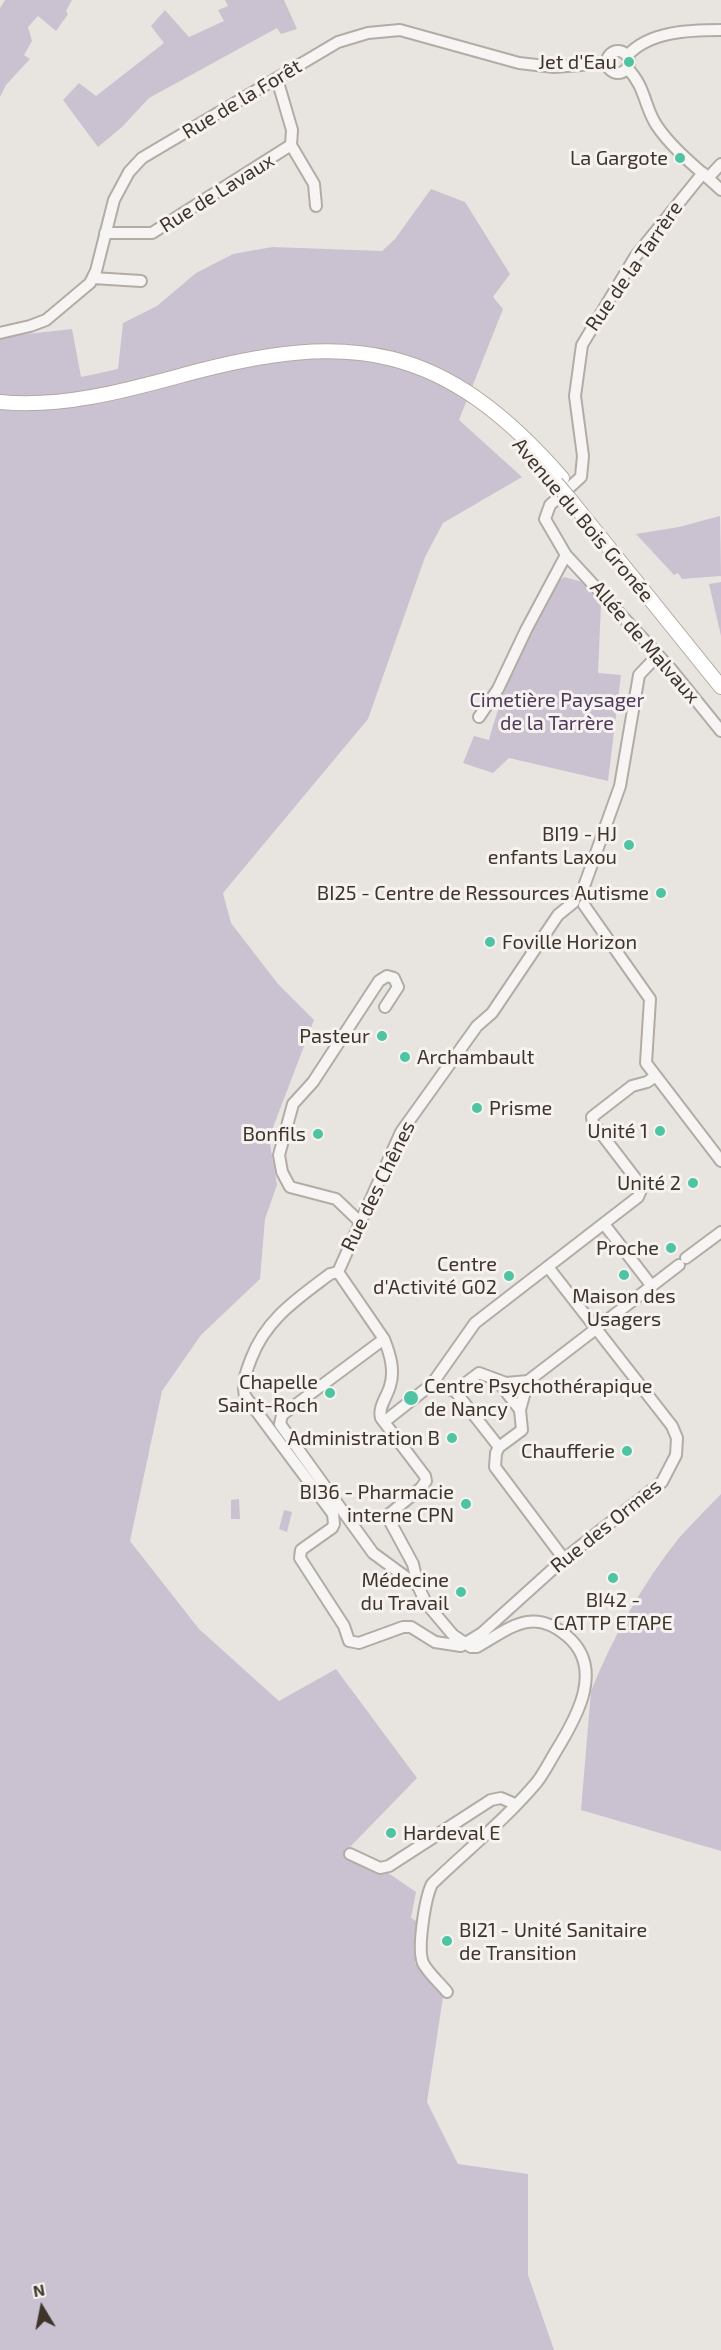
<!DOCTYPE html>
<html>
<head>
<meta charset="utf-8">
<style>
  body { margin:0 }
  #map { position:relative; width:721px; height:2350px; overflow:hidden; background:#e8e4e0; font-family:"Exo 2",sans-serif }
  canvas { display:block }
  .north { position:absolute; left:12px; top:2278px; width:60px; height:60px; -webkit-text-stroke:4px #f6f2f0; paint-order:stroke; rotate:350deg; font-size:16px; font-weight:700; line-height:24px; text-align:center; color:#3e342a }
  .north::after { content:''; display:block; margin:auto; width:21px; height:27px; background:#3e342a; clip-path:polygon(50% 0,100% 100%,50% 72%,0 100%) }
</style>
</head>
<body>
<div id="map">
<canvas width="721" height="2350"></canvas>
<div class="north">N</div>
</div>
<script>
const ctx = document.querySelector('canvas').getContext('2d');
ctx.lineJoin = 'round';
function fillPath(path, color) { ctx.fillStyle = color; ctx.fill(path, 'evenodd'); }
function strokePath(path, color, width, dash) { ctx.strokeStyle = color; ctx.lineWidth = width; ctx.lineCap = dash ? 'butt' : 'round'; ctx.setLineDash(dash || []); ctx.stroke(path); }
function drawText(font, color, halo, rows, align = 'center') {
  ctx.font = font + ' "Exo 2",sans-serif'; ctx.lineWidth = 6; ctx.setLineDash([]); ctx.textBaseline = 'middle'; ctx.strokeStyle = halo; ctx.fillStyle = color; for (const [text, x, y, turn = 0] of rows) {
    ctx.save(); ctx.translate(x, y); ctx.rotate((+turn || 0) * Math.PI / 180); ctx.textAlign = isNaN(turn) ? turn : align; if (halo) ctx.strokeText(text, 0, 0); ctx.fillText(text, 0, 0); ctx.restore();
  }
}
fillPath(new Path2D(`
  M5,0H72L66,11L68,14L56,31L38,16L28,27L32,41L24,55L30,59L6,85L0,97V8Z
  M225,0H284L297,29L281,34L277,28L149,98L122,127L98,147L63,100L79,83L96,96L164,43L151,26L165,10L189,37L224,21L218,10L228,6Z
  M431,189L465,202L510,274L493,297L503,309L459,420L522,477L443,523L425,557L368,719L223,893L231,923L278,984L314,1020L269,1138L277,1185L265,1219L260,1279L201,1335L162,1391L130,1541L199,1629L279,1701L336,1669L417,1778L350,1847L416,1892L411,1918L418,1922L415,1963L443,1997L427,2102L458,2164L528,2174V2275L554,2350H0V337L72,329L81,377L118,369L123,323L157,306L196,273L233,254L272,247L382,251L395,239Z
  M720,516L721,576L682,579L678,573L674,575L636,534L679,527Z
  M564,577L583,582L601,604L598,673L621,675L608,781L509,758L493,773L463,763L474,736L489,740C500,701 533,601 564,577Z
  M721,582V636L709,584Z
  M721,1494V1851L581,1810L591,1691C613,1637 642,1584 679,1538C692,1523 707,1509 721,1494Z
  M239,1499L240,1519H231V1500Z
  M284,1510L292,1512L287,1532L279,1529Z`), '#cbc2d1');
const minor = new Path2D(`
  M607 62a11 11 0 1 1 22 0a11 11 0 1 1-22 0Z
  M627,56C649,31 690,30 721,30
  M627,68C646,87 644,107 657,126C674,151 700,170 721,190
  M291,145L314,184L316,206
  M703,173L635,257L582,345L575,396L583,456L581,477L550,505L545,519L566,555L670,668L721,731
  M708,178L721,164
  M105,233H152L291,145L292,130L277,79
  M93,278L141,281
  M0,333L30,326L46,320L90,283L96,271L114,200L129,172L142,158L338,42L368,33L400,30L519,63L554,67L607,63
  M479,717L498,689L526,630L566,555
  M582,892L620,786L639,675L658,655
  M584,905L650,999L646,1063L721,1161
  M359,1221L336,1199L290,1187L282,1172L279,1155L293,1104L313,1082L379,981L387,976L394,978L398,987L385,1007
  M604,1224L651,1285
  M686,1258L721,1232
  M338,1272L330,1274C297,1299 266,1319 251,1359C246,1372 242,1382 245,1396L333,1514L334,1524L332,1528L301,1550L300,1558L344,1626L349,1641L359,1643L403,1627H411L435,1642L461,1646L482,1633L564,1559L662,1482L676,1455L677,1438L672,1426L548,1267
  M338,1272L401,1132L477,1026L492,1013L558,915L574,902
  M338,1272L384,1339C390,1354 395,1370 390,1386C387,1397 378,1407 381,1418L425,1476L426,1481L421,1488L387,1516L413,1564L418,1586
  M384,1339L282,1415L280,1424L373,1553L418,1586L426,1603L453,1635L471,1647H477C509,1629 532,1606 567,1636C605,1668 577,1717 556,1751C550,1761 544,1773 537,1782C506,1819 466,1851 432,1884C425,1898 417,1949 423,1963C428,1973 440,1983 447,1992
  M497,1380L520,1410
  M528,1381L679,1265
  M432,1384L455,1391L499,1447L522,1430L520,1410L528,1381
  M455,1391L479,1373L506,1383L528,1381
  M384,1422L432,1384L475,1323L638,1197L641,1190L639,1183L593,1123L592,1117L632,1086L647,1082L656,1076
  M499,1447L496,1453L495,1467L564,1559
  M350,1854L380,1868L389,1866L491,1800L501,1798L515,1804`);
const major = new Path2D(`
  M0,402C62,408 124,391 183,375C351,329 444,343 562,478
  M572,502L721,687`);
strokePath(minor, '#b2aca6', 14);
strokePath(major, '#b3a9a0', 16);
strokePath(minor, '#f7f5f3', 10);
strokePath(major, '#fff', 14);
const majorBridge = new Path2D(`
  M556,483L572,502`);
strokePath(majorBridge, '#b3a9a0', 16, []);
strokePath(majorBridge, '#fff', 14);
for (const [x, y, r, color] of [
  [629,62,6,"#4ec4a3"],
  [680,158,6,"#4ec4a3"],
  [629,845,6,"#4ec4a3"],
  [661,893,6,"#4ec4a3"],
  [490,942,6,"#4ec4a3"],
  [382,1036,6,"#4ec4a3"],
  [405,1057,6,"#4ec4a3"],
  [477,1108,6,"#4ec4a3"],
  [660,1131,6,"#4ec4a3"],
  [318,1134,6,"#4ec4a3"],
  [693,1183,6,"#4ec4a3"],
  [671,1248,6,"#4ec4a3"],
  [624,1275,6,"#4ec4a3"],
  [509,1276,6,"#4ec4a3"],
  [330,1393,6,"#4ec4a3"],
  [411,1398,8,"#4ec4a3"],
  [452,1438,6,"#4ec4a3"],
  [627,1451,6,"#4ec4a3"],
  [466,1504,6,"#4ec4a3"],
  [613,1578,6,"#4ec4a3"],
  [461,1592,6,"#4ec4a3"],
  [391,1833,6,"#4ec4a3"],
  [447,1941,6,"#4ec4a3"]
]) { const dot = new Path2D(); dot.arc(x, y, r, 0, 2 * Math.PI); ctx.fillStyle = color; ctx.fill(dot); strokePath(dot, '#f6f2f0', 2); }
drawText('20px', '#3e342a', '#f6f2f0', [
  ["Jet d'Eau",617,62],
  ["La Gargote",668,158],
  ["BI19 - HJ",617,834],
  ["enfants Laxou",617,857],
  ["BI25 - Centre de Ressources Autisme",649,893],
  ["Foville Horizon",502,942,"left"],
  ["Pasteur",370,1036],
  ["Archambault",417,1057,"left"],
  ["Prisme",489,1108,"left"],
  ["Unité 1",648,1131],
  ["Bonfils",306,1134],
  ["Unité 2",681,1183],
  ["Proche",659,1248],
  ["Centre",497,1264],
  ["d'Activité G02",497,1287],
  ["Maison des",624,1296,"center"],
  ["Usagers",624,1319,"center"],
  ["Chapelle",318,1382],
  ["Saint-Roch",318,1405],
  ["Centre Psychothérapique",424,1386,"left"],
  ["de Nancy",424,1409,"left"],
  ["Administration B",440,1438],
  ["Chaufferie",615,1451],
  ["BI36 - Pharmacie",454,1492],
  ["interne CPN",454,1515],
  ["Médecine",449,1580],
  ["du Travail",449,1603],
  ["BI42 -",613,1600,"center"],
  ["CATTP ETAPE",613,1623,"center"],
  ["Hardeval E",403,1833,"left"],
  ["BI21 - Unité Sanitaire",459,1930,"left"],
  ["de Transition",459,1953,"left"]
], 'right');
drawText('20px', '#3e342a', '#f6f2f0', [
  ["Rue de la Forêt",242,99,-31],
  ["Rue de Lavaux",217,193,-32],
  ["Rue de la Tarrère",634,266,-55],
  ["Avenue du Bois Gronée",583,520,50],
  ["Allée de Malvaux",645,642,49],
  ["Rue des Chênes",378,1186,-64],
  ["Rue des Ormes",606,1526,-39]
]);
drawText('20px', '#4e3859', '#f6f2f0', [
  ["Cimetière Paysager",557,700],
  ["de la Tarrère",557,723]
]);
</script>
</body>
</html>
